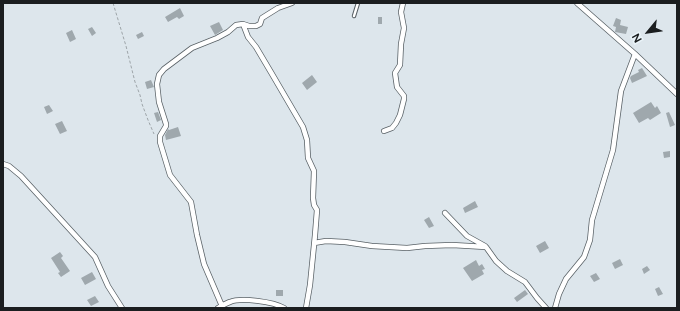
<!DOCTYPE html>
<html>
<head>
<meta charset="utf-8">
<style>
  body { margin:0 }
  #map { position:relative; width:680px; height:311px; overflow:hidden; background:#dde6ec; font-family:Figtree,sans-serif }
  canvas { display:block }
  .frame { position:absolute; inset:0; border:4px solid #1b1e20; pointer-events:none }
  .north { position:absolute; left:628px; top:12px; width:40px; height:40px; -webkit-text-stroke:3px #eaf4f9; paint-order:stroke; rotate:241deg; font-size:11px; font-weight:700; line-height:16px; text-align:center; color:#1b1e20 }
  .north::after { content:''; display:block; margin:auto; width:14px; height:18px; background:#1b1e20; clip-path:polygon(50% 0,100% 100%,50% 72%,0 100%) }
</style>
</head>
<body>
<div id="map">
<canvas width="680" height="311"></canvas>
<div class="frame"></div>
<div class="north">N</div>
</div>
<script>
const ctx = document.querySelector('canvas').getContext('2d');
ctx.lineJoin = 'round';
function fillPath(path, color) { ctx.fillStyle = color; ctx.fill(path, 'evenodd'); }
function strokePath(path, color, width, dash) { ctx.strokeStyle = color; ctx.lineWidth = width; ctx.lineCap = dash ? 'butt' : 'round'; ctx.setLineDash(dash || []); ctx.stroke(path); }
fillPath(new Path2D(`
  M180,8L184,16L179,19L177,17L168,22L165,17Z
  M378,17H382V24H378Z
  M616,18L621,20L620,25L628,27L626,34L615,32L616,27L613,26Z
  M219,22L223,30L215,35L210,26Z
  M92,27L96,33L92,36L88,29Z
  M72,30L76,39L70,42L66,33Z
  M142,32L144,36L138,39L136,35Z
  M642,68L647,76L632,83L630,78L631,76L639,72L638,70Z
  M312,75L317,82L307,90L302,83Z
  M151,80L154,87L147,89L145,82Z
  M651,102L655,108L657,106L661,113L650,120L648,118L639,123L633,113Z
  M49,105L53,111L47,114L44,107Z
  M158,112L161,120L157,122L154,113Z
  M669,112L675,125L670,127L666,113Z
  M62,121L67,131L60,134L55,124Z
  M178,127L181,136L166,140L165,135L168,129L169,130Z
  M670,151V157L664,158L663,152Z
  M475,201L478,207L465,213L463,208Z
  M429,217L434,226L429,228L424,220Z
  M545,241L549,248L540,253L536,246Z
  M60,252L63,256L61,258L70,271L61,277L58,273L60,272L51,258Z
  M620,259L623,265L615,269L612,263Z
  M476,260L479,266L482,264L485,269L482,270L484,274L472,281L463,268Z
  M647,266L650,270L644,274L642,269Z
  M92,272L96,279L85,285L81,278Z
  M596,273L600,279L594,282L590,276Z
  M659,287L663,294L658,296L655,289Z
  M276,290H283V296H276Z
  M525,290L528,294L517,302L514,298Z
  M95,296L99,302L91,306L87,300Z`), '#9fa8ad');
const lane = new Path2D(`
  M354,16L358,3`);
const street = new Path2D(`
  M577,3L635,54L677,94
  M243,24L248,37L256,47L272,74L303,127L307,140L308,158L314,171L313,198L314,205L317,210L315,235L310,285L306,308
  M384,131L392,128L396,123L400,115L404,99V96L397,87L395,73L400,65L401,44L404,28L401,12L403,3
  M3,164L9,166L21,176L95,257L108,286L122,308
  M445,213L467,236L485,246
  M314,243L326,241L345,242L372,246L407,248L425,246L452,245L486,247L496,261L507,271L525,282L537,298L546,308
  M222,306L204,264L197,235L191,202L170,175L160,142V136L166,126V124L159,102L157,84L159,75L164,69L192,48L217,38L228,32L236,25L243,24L249,26H256L260,24L262,18L278,8L292,3
  M218,308C222,306 226,303 230,302C241,297 274,302 284,308
  M555,308L559,294L566,279L584,257L590,240L592,220L613,150L621,91L635,54`);
strokePath(lane, '#586065', 4.5);
strokePath(street, '#586065', 6);
strokePath(new Path2D(`
  M113,3L126,46L135,82L140,95L142,104L148,120L154,134`), '#9da4a8', 1, [3, 2]);
strokePath(lane, '#fff', 2.5);
strokePath(street, '#fff', 4.5);
</script>
</body>
</html>
